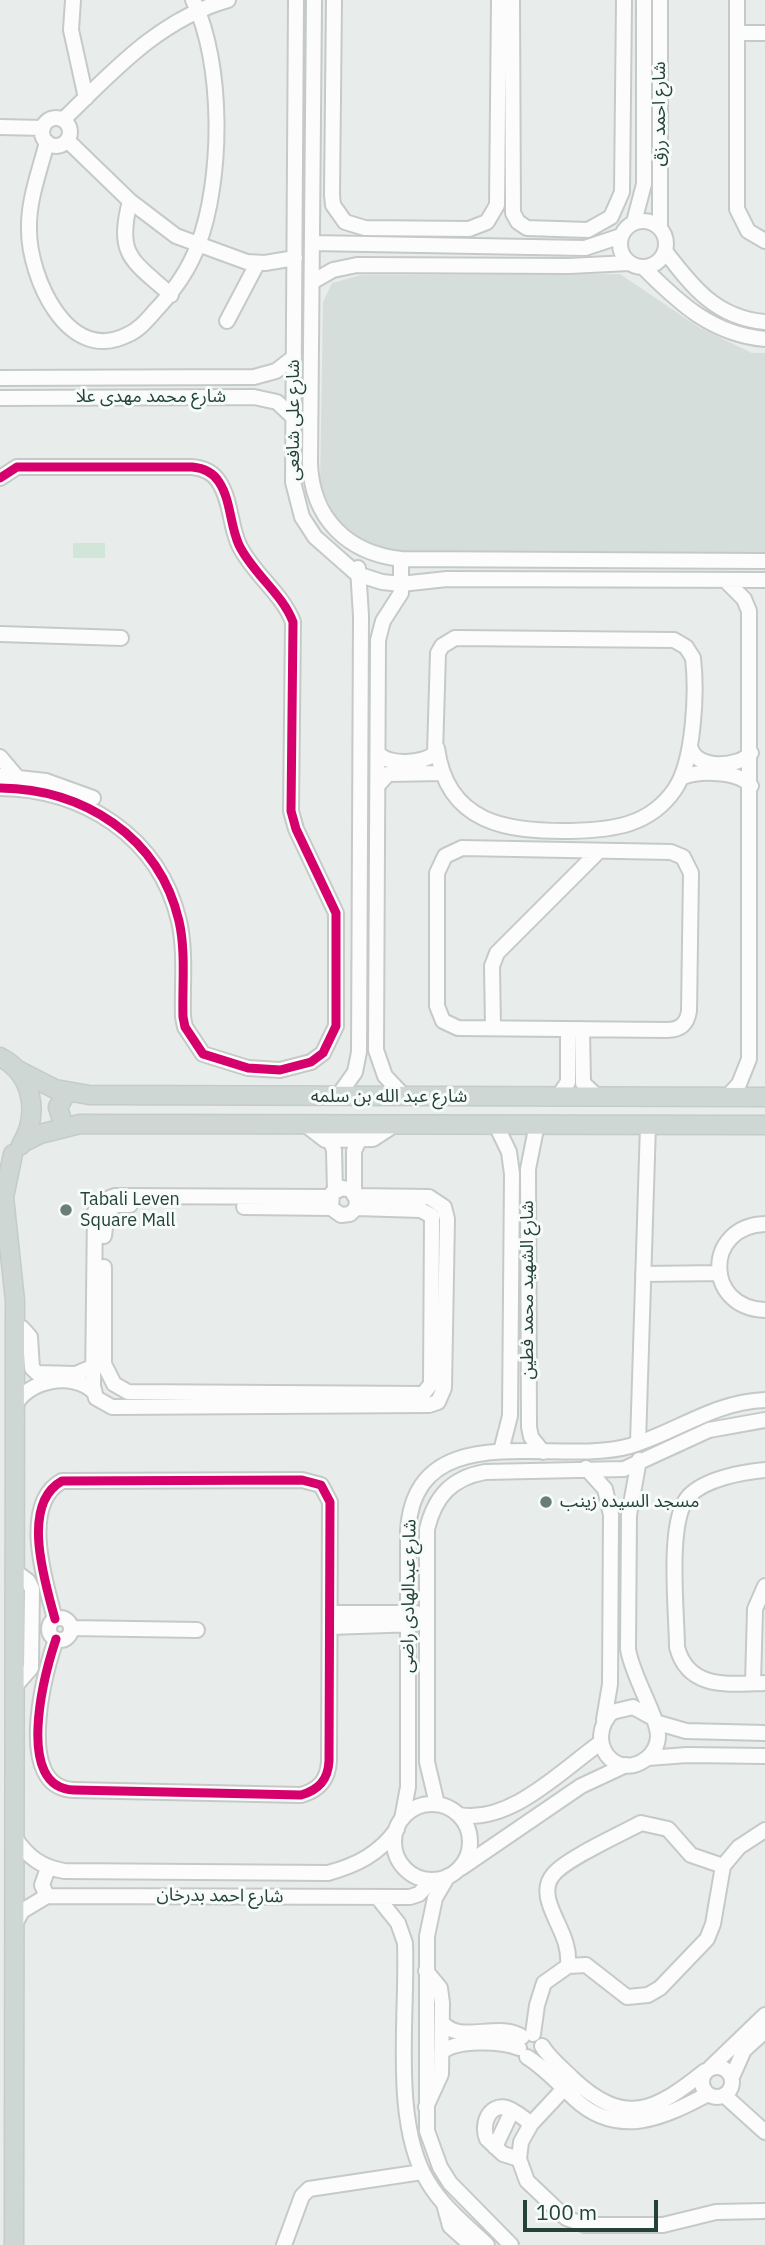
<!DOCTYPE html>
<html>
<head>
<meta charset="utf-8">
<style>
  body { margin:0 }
  #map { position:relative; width:765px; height:2245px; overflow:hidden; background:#e8edeb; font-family:"IBM Plex Sans",sans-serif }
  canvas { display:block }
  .scale { position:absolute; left:523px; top:2200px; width:135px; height:32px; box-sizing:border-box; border:4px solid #24423a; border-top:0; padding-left:9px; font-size:21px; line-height:24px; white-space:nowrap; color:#24423a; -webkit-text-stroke:5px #f7fbf9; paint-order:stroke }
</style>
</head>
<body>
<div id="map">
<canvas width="765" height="2245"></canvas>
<div class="scale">100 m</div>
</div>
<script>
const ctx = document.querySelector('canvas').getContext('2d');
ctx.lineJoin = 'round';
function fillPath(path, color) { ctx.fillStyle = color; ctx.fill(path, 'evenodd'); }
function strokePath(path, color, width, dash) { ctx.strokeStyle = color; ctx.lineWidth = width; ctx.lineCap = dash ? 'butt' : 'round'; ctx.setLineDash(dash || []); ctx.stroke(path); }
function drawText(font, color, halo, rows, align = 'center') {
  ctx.font = font + ' "IBM Plex Sans","Noto Sans Arabic",sans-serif'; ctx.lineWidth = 6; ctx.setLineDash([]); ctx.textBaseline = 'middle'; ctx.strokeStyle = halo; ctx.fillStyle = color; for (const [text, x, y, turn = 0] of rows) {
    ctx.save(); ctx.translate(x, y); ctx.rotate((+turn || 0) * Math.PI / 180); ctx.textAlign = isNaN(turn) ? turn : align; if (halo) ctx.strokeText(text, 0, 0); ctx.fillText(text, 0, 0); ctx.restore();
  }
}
fillPath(new Path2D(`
  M620,274L700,328L752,353H765V555L400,553L365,546L339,523L320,486L323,302L332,283L361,275Z`), '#d6dedb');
fillPath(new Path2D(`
  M73,543H105V558H73Z`), '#d1e6d8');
const minor = new Path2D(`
  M73,0L71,30L86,98
  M296,0L293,482L302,517L315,537L357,574L382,582L401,584L447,579L765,580
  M314,0L310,463C312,518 347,553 401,559L765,561
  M334,0L332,195L333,205L345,222L365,228L469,229L487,222L497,205L499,0
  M512,0L513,213L518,222L527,228L588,230L611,217L622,192L624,0
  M737,0V209L748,231L765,241
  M737,33H765
  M42 132a14 14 0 1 1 28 0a14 14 0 1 1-28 0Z
  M63,120C113,71 160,19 228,0
  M0,127L43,128
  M67,140L130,201L176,236L247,262L265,263L295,258
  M47,142C40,170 28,200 29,230C29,276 67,365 127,335C139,330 147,320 155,311C173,292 189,270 198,245C223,180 224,63 193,0
  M130,201C116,256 132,260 171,295
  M620 244a23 23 0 1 1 46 0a23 23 0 1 1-46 0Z
  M634,222L644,184V0
  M660,227V0
  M312,243L585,248L621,236
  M665,251C693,288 717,318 765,322
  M644,268C680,304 712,334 765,339
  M312,282L333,270L357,265L569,266L629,263
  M227,321L257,264
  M0,378L254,377L276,371L294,357
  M0,398L254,397L277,402L294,418
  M0,478L17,467H192C203,468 213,472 219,482C231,500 230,526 239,545C253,574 282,593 293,622L291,811L296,829L336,913V1026L323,1053L311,1062L280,1070L248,1068L203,1054L185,1027L183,1017C182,986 186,952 179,921C159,836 83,789 0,788
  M401,559V593L383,621L378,640L376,1050L385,1076L404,1096
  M725,580L744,599L749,611V1059L739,1084L727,1097
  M0,634L121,638
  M691,749C697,769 738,768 751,753
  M378,753C388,766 424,764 435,753L438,653L442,646L455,638L674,640L686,647L693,658C697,692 694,761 675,789C650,826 612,830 571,831C508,832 447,824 437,748
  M0,757L17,777
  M0,776L46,781L93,798
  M683,777C700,770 739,771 751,786
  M378,785L388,774L443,773
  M462,848L671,852L683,857L691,873L689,1011C687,1024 680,1030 667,1030L458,1028L443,1021L437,1006V873L445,856Z
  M493,1028L492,966L497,953L599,851
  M582,1029L583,1083L598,1097
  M338,1096L355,1072L359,1052L361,616L358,568
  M558,1097L568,1082V1029
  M303,1123L325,1140L373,1139L396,1124
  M537,1124L528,1169L529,1427L531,1437L543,1452
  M496,1125L509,1152L512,1174L510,1416L501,1451
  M330,1140L334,1150L335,1191
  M354,1193V1151L359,1140
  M330,1197L115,1196L99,1202L95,1212L93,1386L96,1398L112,1407L429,1405L438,1402L444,1388L447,1219L444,1207L429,1197L356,1196
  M244,1207L331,1208
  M765,1224C704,1226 704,1308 765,1310
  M104,1236L107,1211L116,1205H130
  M104,1267V1364L114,1384L128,1392L423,1394L431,1384L432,1216L421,1210L356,1208L350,1214L341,1215L331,1208L332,1193L343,1188L351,1190L357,1200L356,1208
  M643,1274L720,1273
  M15,1327L22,1328L30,1337L32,1368L37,1373L76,1374L99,1364
  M15,1406C27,1380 73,1371 94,1392
  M638,1443L648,1125
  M639,1460L629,1515L628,1649C632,1676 658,1716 658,1736C658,1745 653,1754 646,1759C615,1782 584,1741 612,1712L633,1707L651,1717
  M586,1468L605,1489L611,1515L610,1684L604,1720
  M765,1470C742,1472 705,1479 689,1496C666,1520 677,1613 677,1647C688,1690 729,1684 765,1683
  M330,1613H416
  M49 1629a11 11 0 1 1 22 0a11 11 0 1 1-22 0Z
  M55,1619C45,1582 20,1504 62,1481L302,1480L321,1485L330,1502L329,1761C328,1780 319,1790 301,1795L74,1790C14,1788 44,1675 56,1639
  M330,1627L416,1624
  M71,1628L197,1630
  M753,1683L755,1609L765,1586
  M16,1685L31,1668L32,1589L28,1581L16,1572
  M655,1722L686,1731L765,1733
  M648,1758L687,1755L765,1756
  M437,1804L427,1762V1529C435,1496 452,1478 485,1472L624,1469L709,1430L765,1420
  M394 1842a38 38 0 1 1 76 0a38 38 0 1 1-76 0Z
  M459,1815C510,1824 561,1771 600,1743
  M402,1819L408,1787V1530C416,1413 557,1467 630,1446C677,1432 713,1402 765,1400
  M15,1838C28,1857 41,1867 64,1871L328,1873C357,1865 379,1854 397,1829
  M461,1868L581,1786L626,1765
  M448,1876L435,1898L427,1936V2131L440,2167L450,2183L511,2245
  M47,1896L42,1885L48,1868
  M378,1898L398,1923L405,1943C408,2014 391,2122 428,2182C443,2207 466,2225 487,2245
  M15,1924L22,1911L47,1896L410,1897L419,1894L432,1880
  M568,1966C570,1941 558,1928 550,1905C546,1895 546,1883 553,1875C565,1859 621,1834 641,1823L668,1829L691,1855L723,1866
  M426,1971L440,1988L442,2003L441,2074L426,2107
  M442,2022C458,2045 500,2021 522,2037
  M533,2034L537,2005L544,1983L568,1966L586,1965L627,1997L648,1995L660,1988L707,1939L713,1924L723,1866L739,1847L765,1830
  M542,2046C550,2059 562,2068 572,2078C625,2128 655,2111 705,2071
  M441,2053C455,2039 501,2041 519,2048
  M527,2057C545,2068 561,2086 576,2100C619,2139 665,2117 708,2094
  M702 2082a15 15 0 1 1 30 0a15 15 0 1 1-30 0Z
  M710,2068L765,2015
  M732,2077L744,2050L765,2031
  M573,2079L531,2124L521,2142L519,2159L527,2181L566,2218L585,2225H663L716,2212L765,2211
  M724,2095L765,2132
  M495,2147L512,2111
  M519,2159L503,2154L487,2139C481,2126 488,2103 507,2108C515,2111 524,2118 531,2124
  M444,2204L450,2226L471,2245
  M284,2245L302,2196L309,2189L422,2172`);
const major = new Path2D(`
  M0,1057C33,1074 40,1114 21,1145
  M18,1070L55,1089L89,1095L765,1097
  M64,1127L58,1107L67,1092
  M22,1143L40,1134L80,1124L765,1125
  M13,1154L4,1197L15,1301L14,2245`);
strokePath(minor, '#c5cac8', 18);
strokePath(major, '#c3ccc9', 21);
strokePath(minor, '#fcfcfc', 14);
strokePath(major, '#cfd7d5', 18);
strokePath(new Path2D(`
  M0,478L17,467H192C203,468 213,472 219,482C231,500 230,526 239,545C253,574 282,593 293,622L291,811L296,829L336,913V1026L323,1053L311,1062L280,1070L248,1068L203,1054L185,1027L183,1017C182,986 186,952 179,921C159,836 83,789 0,788
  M55,1619C45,1582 20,1504 62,1481L302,1480L321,1485L330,1502L329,1761C328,1780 319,1790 301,1795L74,1790C14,1788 44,1675 56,1639`), '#d6006c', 9);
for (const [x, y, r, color] of [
  [66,1210,7,"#697e78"],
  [546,1502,7,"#697e78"]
]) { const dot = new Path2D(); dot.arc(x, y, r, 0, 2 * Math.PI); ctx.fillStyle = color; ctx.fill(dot); strokePath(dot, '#f7fbf9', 2.5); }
drawText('18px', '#24423a', '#f7fbf9', [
  ["شارع احمد رزق",660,114,-90],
  ["شارع محمد مهدى علا",151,397],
  ["شارع على شافعى",294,420,-90],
  ["شارع عبد الله بن سلمه",389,1097],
  ["شارع الشهيد محمد فطين",528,1290,-90],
  ["شارع عبدالهادى راضى",409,1596,-89],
  ["شارع احمد بدرخان",220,1896,1]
]);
drawText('18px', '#24423a', '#f7fbf9', [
  ["Tabali Leven",80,1200],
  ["Square Mall",80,1221],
  ["مسجد السيده زينب",560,1502]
], 'left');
</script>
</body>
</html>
